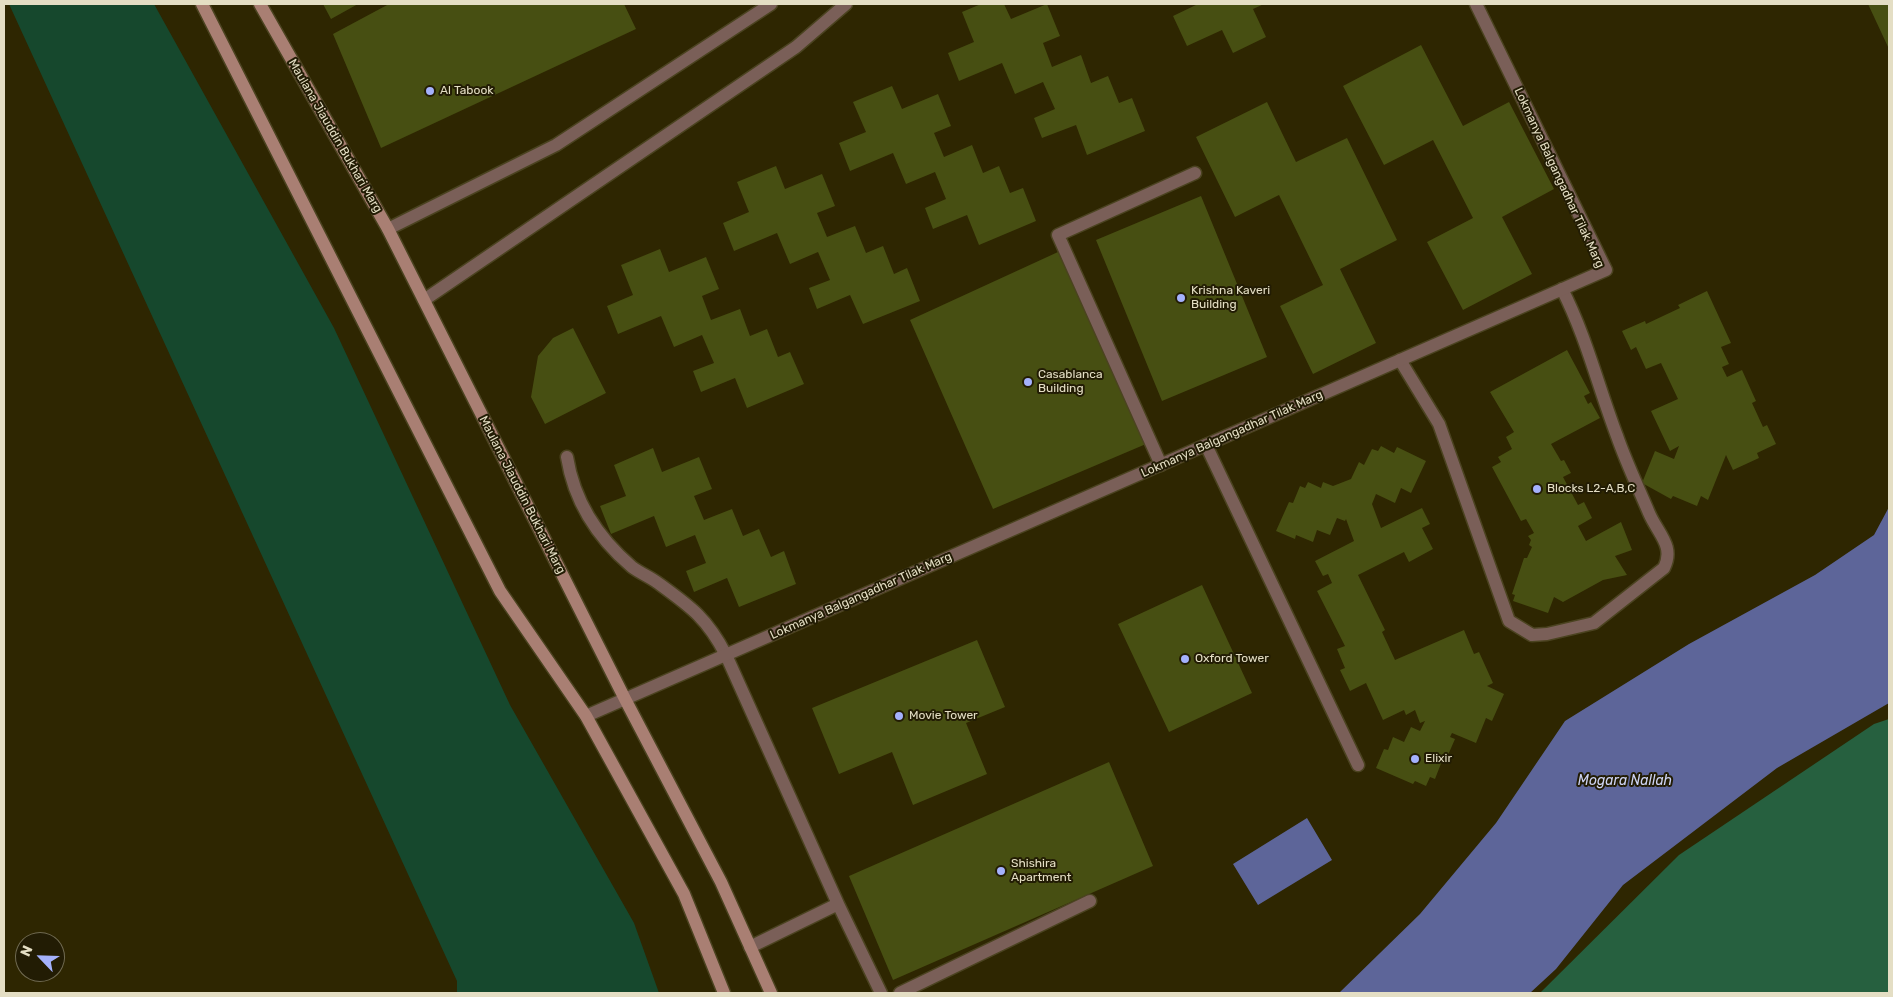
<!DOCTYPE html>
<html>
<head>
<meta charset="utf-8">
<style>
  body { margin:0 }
  #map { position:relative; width:1893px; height:997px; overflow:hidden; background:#2e2601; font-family:Rubik,sans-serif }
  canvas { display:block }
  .frame { position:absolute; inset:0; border:5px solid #e4dec4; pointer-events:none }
  .north { position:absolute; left:15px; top:932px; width:50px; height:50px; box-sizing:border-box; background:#221c04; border:1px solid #706a51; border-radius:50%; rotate:294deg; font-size:14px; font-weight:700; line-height:20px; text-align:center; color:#e4dec4 }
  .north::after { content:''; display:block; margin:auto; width:18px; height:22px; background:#a4b1fc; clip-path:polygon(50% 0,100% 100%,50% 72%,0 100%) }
</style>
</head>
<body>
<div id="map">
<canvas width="1893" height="997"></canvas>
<div class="frame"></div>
<div class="north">N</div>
</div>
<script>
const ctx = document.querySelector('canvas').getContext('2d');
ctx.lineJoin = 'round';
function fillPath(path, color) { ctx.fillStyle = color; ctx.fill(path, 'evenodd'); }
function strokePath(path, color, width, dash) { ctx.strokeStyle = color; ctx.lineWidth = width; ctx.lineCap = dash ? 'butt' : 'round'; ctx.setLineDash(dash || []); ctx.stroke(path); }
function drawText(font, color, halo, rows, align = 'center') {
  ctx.font = font + ' Rubik,sans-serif'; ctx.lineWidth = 4; ctx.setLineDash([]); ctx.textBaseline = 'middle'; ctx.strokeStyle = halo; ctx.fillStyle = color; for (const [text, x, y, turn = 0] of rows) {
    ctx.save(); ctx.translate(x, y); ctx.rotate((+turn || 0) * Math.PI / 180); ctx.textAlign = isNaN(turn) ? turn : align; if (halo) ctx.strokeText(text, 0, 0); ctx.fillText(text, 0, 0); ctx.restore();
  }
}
fillPath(new Path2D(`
  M9,4H154L334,328L510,705L634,923L659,993H457V981Z`), '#16482d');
fillPath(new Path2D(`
  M1889,719V993H1540L1679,855L1874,724Z`), '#26603f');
fillPath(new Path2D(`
  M1889,507V703L1777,768L1623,885L1556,969L1530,993H1339L1420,914L1496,823L1565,721L1689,644L1815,575L1874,535Z
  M1307,818L1332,860L1258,905L1233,864Z`), '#5d6599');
fillPath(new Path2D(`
  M323,4H358L331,19Z
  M389,4H624L636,29L381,148L333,34Z
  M981,4H1004L1011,19L1047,4L1060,36L1043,43L1052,67L1081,55L1091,83L1108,76L1119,103L1132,98L1145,131L1087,155L1076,125L1042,138L1034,118L1055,109L1043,82L1015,94L1002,63L959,81L948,53L974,42L962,12Z
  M1198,4H1264L1253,9L1266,37L1233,53L1222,30L1187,46L1173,16Z
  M1868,4H1889V49Z
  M1421,45L1463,126L1509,102L1554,189L1502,217L1532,274L1463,310L1427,242L1473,218L1433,140L1384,165L1343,86Z
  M892,86L902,109L938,94L951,126L934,133L944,157L972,145L983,173L999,166L1010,193L1023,188L1036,221L979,245L967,215L933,229L925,208L946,199L935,172L906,184L893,153L850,171L839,143L866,132L853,102Z
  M1267,102L1296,162L1347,138L1397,240L1340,269L1376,343L1313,374L1280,306L1323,285L1279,195L1235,217L1196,137Z
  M776,166L785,189L822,174L835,206L817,213L827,237L855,226L866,253L883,246L894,274L907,268L920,301L863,324L850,295L817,309L809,288L830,280L818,252L790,264L777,233L734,251L723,223L749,212L737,182Z
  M1201,196L1267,357L1162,401L1096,240Z
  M660,249L669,272L706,257L719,289L702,296L711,320L740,309L750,336L767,329L778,357L790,352L804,384L747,408L735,378L701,392L693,371L714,363L702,335L674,347L661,316L618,334L607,306L633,295L621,265Z
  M1058,252L1146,444L993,509L910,320Z
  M1707,291L1731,343L1721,347L1729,364L1722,367L1727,377L1742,370L1756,401L1752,403L1763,427L1767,425L1776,444L1757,453L1759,458L1733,470L1726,455L1708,500L1701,496L1697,506L1673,496L1671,499L1642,483L1655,451L1674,459L1679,446L1670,451L1651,411L1678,399L1661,363L1646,369L1636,347L1631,350L1622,331L1645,321L1646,324L1680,308L1678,305Z
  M573,328L606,393L545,424L531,397L538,356L553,338Z
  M1567,350L1590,393L1584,396L1588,404L1591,402L1600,418L1551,444L1561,461L1564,460L1571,473L1563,477L1578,505L1584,502L1592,518L1578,526L1586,541L1621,522L1632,550L1615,556L1627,575L1603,580L1563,602L1554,597L1548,613L1513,601L1515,595L1512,594L1524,558H1527L1532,547L1529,545L1531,540L1528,536L1534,533L1526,519L1521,521L1492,467L1501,462L1498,457L1512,449L1506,437L1514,432L1490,392Z
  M1381,446L1394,453L1397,447L1426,461L1411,493L1401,488L1395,503L1376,494L1372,504L1381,528L1422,508L1430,524L1422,528L1433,549L1409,562L1404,552L1358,575L1385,630L1382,632L1395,660L1464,630L1474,654L1479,652L1493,683L1487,686L1504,694L1492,721L1486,718L1476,743L1452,733L1450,737L1455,739L1445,762L1442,761L1435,779L1430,777L1426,786L1415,781L1413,784L1376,768L1384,749L1388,750L1393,737L1404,742L1411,727L1420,731L1425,721L1420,723L1415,710L1406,715L1404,710L1383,720L1366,683L1350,691L1340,670L1345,668L1337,649L1345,646L1317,591L1332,583L1328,574L1323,576L1315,561L1354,541L1346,519L1345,521L1337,518L1330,535L1317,530L1313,542L1296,535L1295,539L1276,531L1289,502L1293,503L1300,486L1305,488L1308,482L1321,488L1323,482L1333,486L1351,479L1359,462L1364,465L1372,449L1378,451Z
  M653,448L662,472L699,457L712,489L694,496L704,520L732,509L743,536L759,529L771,557L784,551L796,584L739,607L727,578L694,592L686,571L706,563L695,535L666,547L654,516L611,534L600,506L626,496L614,465Z
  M1202,585L1252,693L1169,732L1118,624Z
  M977,640L1005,707L966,723L987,774L913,805L892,752L839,774L812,708Z
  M1109,762L1153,866L893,980L849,876Z`), '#474f12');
const lane = new Path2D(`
  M1400,360L1439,424L1509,621L1532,635L1547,634L1594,623L1664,568C1675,546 1658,534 1649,513C1638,487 1626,462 1617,436C1598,386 1586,336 1562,289
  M1206,445L1358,765
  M567,457C574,501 598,538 632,567C640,573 650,577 658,583C691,607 707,618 726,655L838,904
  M1161,465L1058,235L1195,173
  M750,947L838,904L881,993
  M900,993L1090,901`);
const street = new Path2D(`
  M388,229L556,145L771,4
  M424,300L796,47L846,4
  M586,716L1606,270L1476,4`);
const secondary = new Path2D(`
  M202,4L500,591L586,716L684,894L724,993
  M260,4L388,229L625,699L721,882L771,993`);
strokePath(lane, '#4b4320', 15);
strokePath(street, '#4b4320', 15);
strokePath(secondary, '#4b4320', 15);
strokePath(lane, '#7a5f58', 12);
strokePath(street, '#7a5f58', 12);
strokePath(secondary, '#a97f73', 12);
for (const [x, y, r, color] of [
  [430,91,5,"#a4b1fc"],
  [1181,298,5,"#a4b1fc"],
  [1028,382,5,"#a4b1fc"],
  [1537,489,5,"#a4b1fc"],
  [1185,659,5,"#a4b1fc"],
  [899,716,5,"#a4b1fc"],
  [1415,759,5,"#a4b1fc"],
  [1001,871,5,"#a4b1fc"]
]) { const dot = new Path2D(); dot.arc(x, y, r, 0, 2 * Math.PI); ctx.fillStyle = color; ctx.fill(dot); strokePath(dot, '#221c04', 2); }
drawText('12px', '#e4dec4', '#221c04', [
  ["Al Tabook",440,91],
  ["Krishna Kaveri",1191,291],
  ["Building",1191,305],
  ["Casablanca",1038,375],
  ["Building",1038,389],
  ["Blocks L2-A,B,C",1547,489],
  ["Oxford Tower",1195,659],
  ["Movie Tower",909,716],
  ["Elixir",1425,759],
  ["Shishira",1011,864],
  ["Apartment",1011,878]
], 'left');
drawText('12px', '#e4dec4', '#221c04', [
  ["Maulana Jiauddin Bukhari Marg",335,136,60],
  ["Lokmanya Balgangadhar Tilak Marg",1559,178,65],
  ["Lokmanya Balgangadhar Tilak Marg",1232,434,-24],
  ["Maulana Jiauddin Bukhari Marg",522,495,63],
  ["Lokmanya Balgangadhar Tilak Marg",861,596,-24]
]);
drawText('italic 14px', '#ced4f4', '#221c04', [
  ["Mogara Nallah",1625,781]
]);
</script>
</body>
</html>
